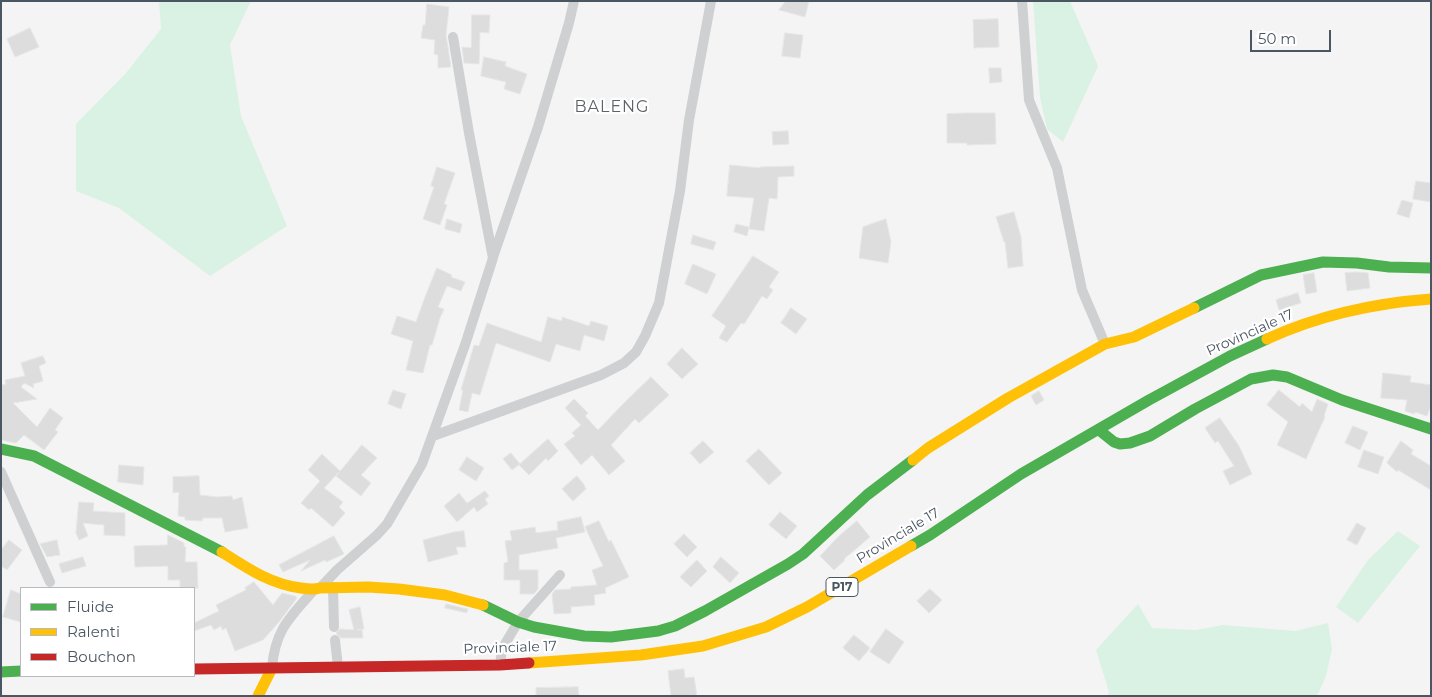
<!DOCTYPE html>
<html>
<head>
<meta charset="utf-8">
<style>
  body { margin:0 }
  #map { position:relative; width:1432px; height:697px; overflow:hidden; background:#f4f4f4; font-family:Montserrat,sans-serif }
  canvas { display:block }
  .frame { position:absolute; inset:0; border:2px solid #4a5661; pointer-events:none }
  .legend { position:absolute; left:20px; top:587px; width:175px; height:90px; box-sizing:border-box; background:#fff; border:1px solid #b7bbc0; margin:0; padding:6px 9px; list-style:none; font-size:15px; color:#4a5661 }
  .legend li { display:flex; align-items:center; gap:10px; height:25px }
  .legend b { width:25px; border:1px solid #b7bbc0 }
  .scale { position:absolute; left:1250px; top:30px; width:81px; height:22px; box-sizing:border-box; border:2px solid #4a5661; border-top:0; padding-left:6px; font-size:15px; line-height:18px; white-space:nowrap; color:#4a5661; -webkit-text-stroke:4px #fff; paint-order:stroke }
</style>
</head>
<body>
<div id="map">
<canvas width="1432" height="697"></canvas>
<div class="frame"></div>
<ul class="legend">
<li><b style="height:6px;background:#4caf50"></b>Fluide</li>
<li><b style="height:6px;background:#ffc107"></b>Ralenti</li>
<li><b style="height:6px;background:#c62828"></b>Bouchon</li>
</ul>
<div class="scale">50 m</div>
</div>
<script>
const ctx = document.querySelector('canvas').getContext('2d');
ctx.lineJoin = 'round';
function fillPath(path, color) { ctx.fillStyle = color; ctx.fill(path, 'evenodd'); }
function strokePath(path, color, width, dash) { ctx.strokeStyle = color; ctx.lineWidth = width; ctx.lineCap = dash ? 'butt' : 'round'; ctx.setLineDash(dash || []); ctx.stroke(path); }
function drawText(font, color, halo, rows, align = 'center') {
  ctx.font = font + ' Montserrat,sans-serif'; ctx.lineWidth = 4.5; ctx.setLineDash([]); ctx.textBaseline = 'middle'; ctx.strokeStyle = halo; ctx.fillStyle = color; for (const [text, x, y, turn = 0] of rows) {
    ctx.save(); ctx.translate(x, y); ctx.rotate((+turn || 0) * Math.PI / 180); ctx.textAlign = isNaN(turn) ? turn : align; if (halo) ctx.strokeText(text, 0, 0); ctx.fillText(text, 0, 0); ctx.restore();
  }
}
fillPath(new Path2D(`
  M159,1H251L230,45L241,116L287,226L210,276L119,208L76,191V124L126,73L161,29Z
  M1033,1H1070L1098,66L1063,142L1047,129L1040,97Z
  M1398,531L1420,546L1358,623L1336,607L1368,560Z
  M1138,604L1152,628L1196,630L1223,625L1295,631L1328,623L1332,649L1326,676L1317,696H1107L1109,692L1096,650Z`), '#d9f2e3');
const building = new Path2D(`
  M786,1H809L805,17L779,10Z
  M427,4L449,7L446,35L451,67L438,68V55L434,54L435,40L421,38L423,25H425Z
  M472,15H490L489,33L480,32L479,64L464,63L462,47L471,48Z
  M998,19L999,47L974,48L973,20Z
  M30,28L39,47L15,57L7,39Z
  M785,33L803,35L800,58L782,56Z
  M484,57L506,62L505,66L527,74L520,94L504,89L506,82L481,76Z
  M989,68H1001L1002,82L990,83Z
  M966,113H995L996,144L967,145V143H947V114Z
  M788,131L789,144L773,145L772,132Z
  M730,165L760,168V167L794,166V176L778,177L777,199L769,198L764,231L749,229L754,198L727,196Z
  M437,167L455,173L444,204L447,205L440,225L423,219L434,187L431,186Z
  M1416,181L1431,183V202L1413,199Z
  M1402,200L1413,203L1409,218L1397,214Z
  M1014,212L1021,237L1023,266L1008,268L1005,242H1004L996,217Z
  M447,219L462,224L460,233L445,229Z
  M886,219L891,242L888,263L859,258L863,227Z
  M736,224L749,227L747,236L734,232Z
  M693,235L716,242L713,250L691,244Z
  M753,256L779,272L769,287L773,290L767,299L762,296L744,324L741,323L727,342L719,338L726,326L712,316Z
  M693,264L716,274L707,294L685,284Z
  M437,268L452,275L451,277L465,282L461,291L447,286L438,307L444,309L440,318L432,345H430L423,373L406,370L413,341L391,334L397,316L416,322L425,297Z
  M1356,272L1368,273L1370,288L1347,291L1345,273Z
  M1314,273L1317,292L1306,294L1303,275Z
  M1298,293L1301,303L1279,310L1276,300Z
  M791,308L807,319L796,334L781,323Z
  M548,317L562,321V317L589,326L591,321L608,326L604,341L584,335L580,351L556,344L550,362L496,343L480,395L472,393L468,412L459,410L463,390H461L474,345L479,346L487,323L541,342Z
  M682,348L698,364L682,379L667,364Z
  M43,356L46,363L39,366L43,381L33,384L34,388L24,383L21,387L37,399L13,403L37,427L50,408L63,418L55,430L58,432L44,450L24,435L16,443L1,440V385L6,384L5,380L25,376L21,363Z
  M1383,373L1411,376L1410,382L1431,385V405L1427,416L1415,412L1414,414L1405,411L1407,400L1381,398Z
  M651,377L669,395L639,423L635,419L611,445L625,461L609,475L592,455L581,465L564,444L575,436L572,433L581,425L565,408L574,399L588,413L585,416L598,430L622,405Z
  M393,390L406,394L401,409L388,404Z
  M1279,390L1300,407L1302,403L1312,412L1317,399L1328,404L1324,416L1325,417L1306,459L1277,445L1288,422L1267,405Z
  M1039,391L1044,400L1036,405L1031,396Z
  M1220,418L1239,446L1252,474L1230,485L1223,471L1234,466L1218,441L1215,443L1205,428Z
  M1353,426L1368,432L1360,450L1345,443Z
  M548,439L558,451L548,461L546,458L529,475L519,465Z
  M703,441L714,452L700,464L690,453Z
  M1401,441L1413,450L1411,454L1431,466V490L1398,470L1397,472L1387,463Z
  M362,445L377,458L361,475L371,483L361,496L336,476L339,472L324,488L343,502L339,507L345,513L333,527L311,508L309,510L301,503L320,481L308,470L322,454L340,471Z
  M759,449L782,473L769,485L746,461Z
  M1364,450L1384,457L1378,474L1358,467Z
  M511,453L520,464L512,470L503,459Z
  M467,457L484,468L476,481L459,470Z
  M119,465L144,467L143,485L118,482Z
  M199,476L200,495L217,497L232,496L233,500L242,497L248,528L225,532L222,518H203L202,521L185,520V517L178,516L179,492L173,493V477Z
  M577,476L583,483L586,489L573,501L562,489Z
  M485,491L489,496L485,499L488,504L477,512L474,507L457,522L444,506L459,493L467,503Z
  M79,502L94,503L93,511L125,513V536L104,535V525L83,523L88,536L79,540L76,533Z
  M780,512L797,526L786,539L769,525Z
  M581,517L585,532L556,538L558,548L519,555V570H538V589L534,594H520V580H504V563L508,562L505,541L512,540L510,531L535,527L536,533L558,530L557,522Z
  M599,521L609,542L611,540L629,577L605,588L606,593L594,595L595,605L571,607V613L554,614L552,594L555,590L571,589V587L597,585L592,570L603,566L585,527Z
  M857,521L870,537L844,559L845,560L834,570L820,556L839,536Z
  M1357,523L1366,528L1357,545L1347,540Z
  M464,531L466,547H456L458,554L428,562L423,540L454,532Z
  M684,534L697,547L687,557L674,544Z
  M168,535L184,543V547H186L185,562H197L198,588H180V580H168V566L135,567L134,546L167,545Z
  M334,536L344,554L326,562L325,560L301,571L310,560L283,572L279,565Z
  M9,540L22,550L7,570L1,566V550Z
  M57,540L60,555L47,557L40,544Z
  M83,557L86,566L62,573L59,564Z
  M721,557L739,573L730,583L713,567Z
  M697,560L707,571L691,587L680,577Z
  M254,582L273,605L282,593L295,596L297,598L279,622L263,640L235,651L226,628L222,630L221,626L214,630L211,625L194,631V623L219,611L216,605L246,590L245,588Z
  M930,589L942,600L929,613L917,601Z
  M11,590L21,594V622L3,617Z
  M446,604L468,609L467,613L445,608Z
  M360,607L364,629L357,630H362L363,638H341L336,633L340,629L354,630L349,610Z
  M886,629L904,642L889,664L870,652Z
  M854,635L870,648L859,661L843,648Z
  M684,669L685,678L694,677L697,696H671L668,671Z
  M578,687L579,696H536V688Z`);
fillPath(building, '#ddddde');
strokePath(building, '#e5e6e7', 1);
strokePath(new Path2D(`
  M1022,1L1029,100L1057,168L1082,290L1105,344
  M493,257L538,127L569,23L574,1
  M433,436L601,375L624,363L636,352L645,336L659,303L680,191L689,120L711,1
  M1,472L50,582
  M333,587L334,627
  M320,588L337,570L377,535L387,524L422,464L465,345L493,258L469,133L453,37
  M335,640L338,667
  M500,665L502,649L518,622L560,575
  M272,668C275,630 290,617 314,590`), '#ced0d2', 10);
strokePath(new Path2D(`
  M1194,308L1261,275L1323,262L1357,263L1389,267L1431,268
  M1099,430L1114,442L1120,444L1130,443L1150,436L1195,409L1251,379L1273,375L1287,377L1342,400L1431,429
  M1,449L34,456L222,552
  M911,546L930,535L1021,474L1149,400L1230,356L1267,339
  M483,605L518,622L534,627L584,636L611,637L658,631L675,626L705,611L788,564L803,554L867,495L913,460
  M1,672L21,671`), '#4caf50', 11);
strokePath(new Path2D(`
  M1267,339C1317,316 1376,303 1431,299
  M913,460L928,448L1008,398L1105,344L1134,337L1194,308
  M222,552C247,568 270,584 301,588C308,589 313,590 320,588L368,587L399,589L445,595L483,605
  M529,663L641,655L703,646L766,627L807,607L911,546
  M258,696L272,668`), '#ffc107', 11);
strokePath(new Path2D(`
  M194,669L500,665L529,663`), '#c62828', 11);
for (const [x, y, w] of [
  [842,587,32]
]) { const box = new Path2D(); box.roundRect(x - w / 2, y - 9.5, w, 19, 4); ctx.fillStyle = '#fff'; ctx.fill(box); strokePath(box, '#4a5661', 1); }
drawText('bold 12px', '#4a5661', null, [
  ["P17",842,587]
]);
drawText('14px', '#4a5661', '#fff', [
  ["Provinciale 17",1250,333,-24],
  ["Provinciale 17",898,536,-31],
  ["Provinciale 17",510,648,-2]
]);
ctx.letterSpacing = '1px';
drawText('16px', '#5f6368', '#fff', [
  ["BALENG",612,107]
]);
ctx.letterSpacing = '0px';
</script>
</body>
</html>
